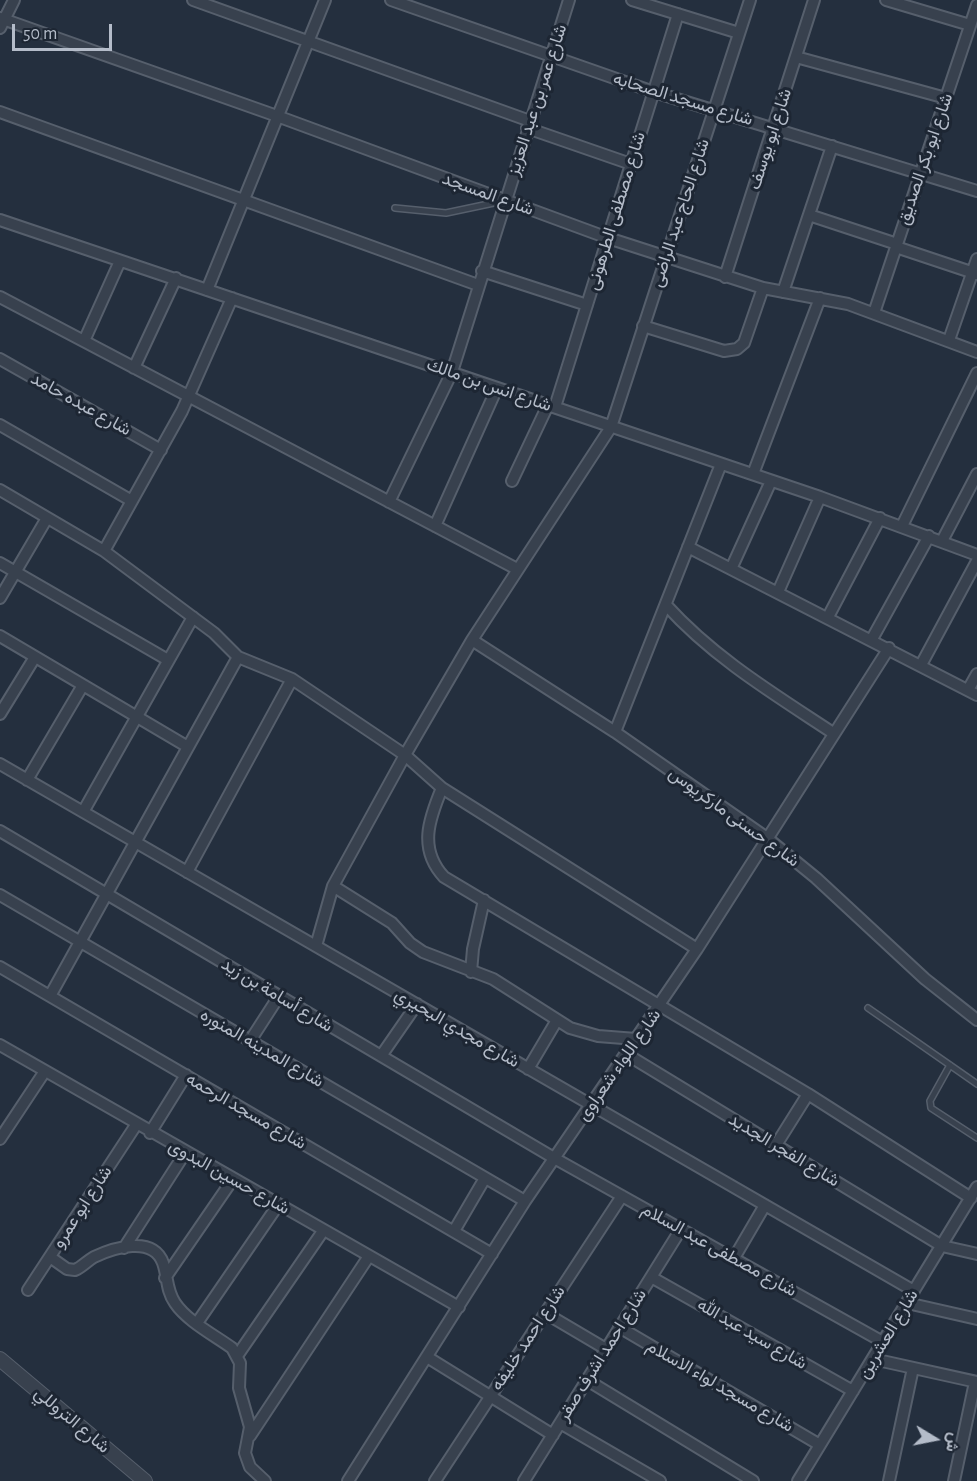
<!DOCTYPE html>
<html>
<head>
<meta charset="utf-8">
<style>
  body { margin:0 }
  #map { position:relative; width:977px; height:1481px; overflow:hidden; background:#242f3e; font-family:"Alegreya Sans",Vazirmatn,sans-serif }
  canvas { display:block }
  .north { position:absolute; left:905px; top:1409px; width:60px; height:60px; -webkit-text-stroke:4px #1d2633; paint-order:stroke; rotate:100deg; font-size:16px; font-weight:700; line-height:24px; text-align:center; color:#b4bcc9 }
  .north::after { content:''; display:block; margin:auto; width:21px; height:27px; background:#b4bcc9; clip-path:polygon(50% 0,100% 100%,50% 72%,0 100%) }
  .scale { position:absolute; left:12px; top:24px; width:100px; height:27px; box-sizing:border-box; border:3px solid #b4bcc9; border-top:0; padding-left:8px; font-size:18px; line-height:21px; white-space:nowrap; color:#b4bcc9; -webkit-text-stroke:4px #1d2633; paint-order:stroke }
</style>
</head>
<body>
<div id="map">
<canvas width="977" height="1481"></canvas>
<div class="north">ش</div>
<div class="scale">50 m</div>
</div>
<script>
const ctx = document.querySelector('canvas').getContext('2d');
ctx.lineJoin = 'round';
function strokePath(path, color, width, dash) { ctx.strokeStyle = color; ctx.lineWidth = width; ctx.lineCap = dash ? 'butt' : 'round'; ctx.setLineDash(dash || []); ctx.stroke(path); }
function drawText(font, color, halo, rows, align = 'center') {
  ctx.font = font + ' "Alegreya Sans",Vazirmatn,sans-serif'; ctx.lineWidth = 6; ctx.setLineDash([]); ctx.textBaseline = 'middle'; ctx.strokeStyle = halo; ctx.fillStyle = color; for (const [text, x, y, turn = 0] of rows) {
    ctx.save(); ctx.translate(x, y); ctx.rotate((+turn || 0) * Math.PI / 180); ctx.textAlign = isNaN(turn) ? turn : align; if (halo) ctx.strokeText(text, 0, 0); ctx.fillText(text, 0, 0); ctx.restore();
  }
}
const service = new Path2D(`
  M395,208L446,213L503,201
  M868,1008L977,1084
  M950,1065L930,1101L931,1108L977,1138`);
const minor = new Path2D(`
  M193,0L530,121
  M391,0L654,92L977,191
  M632,0L739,33
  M886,0L970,25
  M0,18L277,116L608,238L763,288L848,304L977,352
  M0,28L14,0
  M796,57L946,98
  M0,112L478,285
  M527,128L631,164
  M809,215L897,244
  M0,220L820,497L977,555
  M896,247L977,274
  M482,271L587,305
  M725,277L814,0
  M207,290L325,0
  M783,292L832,146
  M0,297L517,569
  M874,313L977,5
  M643,326L724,351L737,349L744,343L763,288
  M949,340L977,259
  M84,341L120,261
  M0,359L161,450
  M134,368L176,278
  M555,407L678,14
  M0,425L132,501
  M753,474L820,298
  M512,481L548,405
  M0,490L104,551L214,633L238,657L292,679L405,755L442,788L697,949
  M389,502L452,372L569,0
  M435,526L497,388
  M902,526L977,373
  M942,541L977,474
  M688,547L977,695
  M104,551L182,411L232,298
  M0,563L168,660
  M731,569L771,481
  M778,592L820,497
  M0,598L47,518
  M666,605C714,658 774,694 833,733
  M828,617L880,518
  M0,636L188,747
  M872,639L929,536
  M472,640L615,732L767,838L816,878L925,979L977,1020
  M921,665L977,561
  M968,690L977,674
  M0,714L35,657
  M615,732L721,464
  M0,764L914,1291
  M27,780L83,685
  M442,788C429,819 418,849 444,877L808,1094L971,1198
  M83,812L193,617
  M0,831L554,1158L883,1342
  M187,872L292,679
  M333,886L392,923L410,943L423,952L493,979L570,1028L598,1036L636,1039
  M0,895L525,1201
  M316,946L333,886L405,755L472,640L611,427L750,0
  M0,967L492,1254
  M471,972L473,949L484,900
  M50,996L238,657
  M250,1041L279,996
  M0,1045L459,1307
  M626,1054L942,1246L977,1254
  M381,1056L417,1004
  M528,1069L557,1020
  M150,1133L186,1075
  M0,1139L45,1071
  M776,1145L808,1094
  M454,1231L485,1178
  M124,1248L185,1153
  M50,1257L67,1269L75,1270C82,1267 87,1261 94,1257C113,1248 153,1235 163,1263C168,1277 166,1290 175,1303C187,1321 214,1335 232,1348L240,1363L239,1388L250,1427L245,1453L250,1467L265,1481
  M734,1258L765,1205
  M651,1277L853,1391
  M165,1278L233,1179
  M28,1290L136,1125
  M907,1303L977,1319
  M545,1313L606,1349
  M197,1323L278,1205
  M619,1327L820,1445
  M237,1356L323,1231
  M427,1357L553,1435
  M873,1359L977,1382
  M587,1380L753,1481
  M560,1423L660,1481
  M250,1436L369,1256
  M348,1481L525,1201L697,949L889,648
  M435,1481L622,1196
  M524,1481L681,1229
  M798,1481L977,1187
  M889,1481L913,1368
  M954,1481L975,1382`);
const tertiary = new Path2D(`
  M0,1359L145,1481`);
strokePath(service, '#565f6c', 8);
strokePath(minor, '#565f6c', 14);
strokePath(tertiary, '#565f6c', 16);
strokePath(service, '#38414e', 5);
strokePath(minor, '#38414e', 10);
strokePath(tertiary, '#38414e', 14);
drawText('18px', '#b4bcc9', '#1d2633', [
  ["شارع مسجد الصحابه",683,99,17],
  ["شارع عمر بن عبد العزيز",537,100,-72],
  ["شارع ابو يوسف",770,139,-72],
  ["شارع ابو بكر الصديق",925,159,-71],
  ["شارع المسجد",488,194,20],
  ["شارع مصطفى الطرهونى",616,211,-73],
  ["شارع الحاج عبد الراضى",680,213,-72],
  ["شارع انس بن مالك",489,385,19],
  ["شارع عبده حامد",81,404,29],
  ["شارع حسنى ماركريوس",734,817,36],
  ["شارع أسامة بن زيد",277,995,31],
  ["شارع مجدي البحيري",457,1028,30],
  ["شارع المدينه المنوره",262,1048,30],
  ["شارع اللواء شعراوى",619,1065,-55],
  ["شارع مسجد الرحمه",246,1111,30],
  ["شارع الفجر الجديد",784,1150,31],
  ["شارع حسين البدوى",229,1177,29],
  ["شارع ابو عمرو",82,1207,-57],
  ["شارع مصطفى عبد السلام",719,1250,29],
  ["شارع سيد عبد الله",752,1334,30],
  ["شارع العشرين",888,1334,-59],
  ["شارع احمد خليفه",528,1338,-57],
  ["شارع احمد اشرف صقر",602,1355,-58],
  ["شارع مسجد لواء الاسلام",720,1386,30],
  ["شارع التروللي",72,1420,40]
]);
</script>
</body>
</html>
